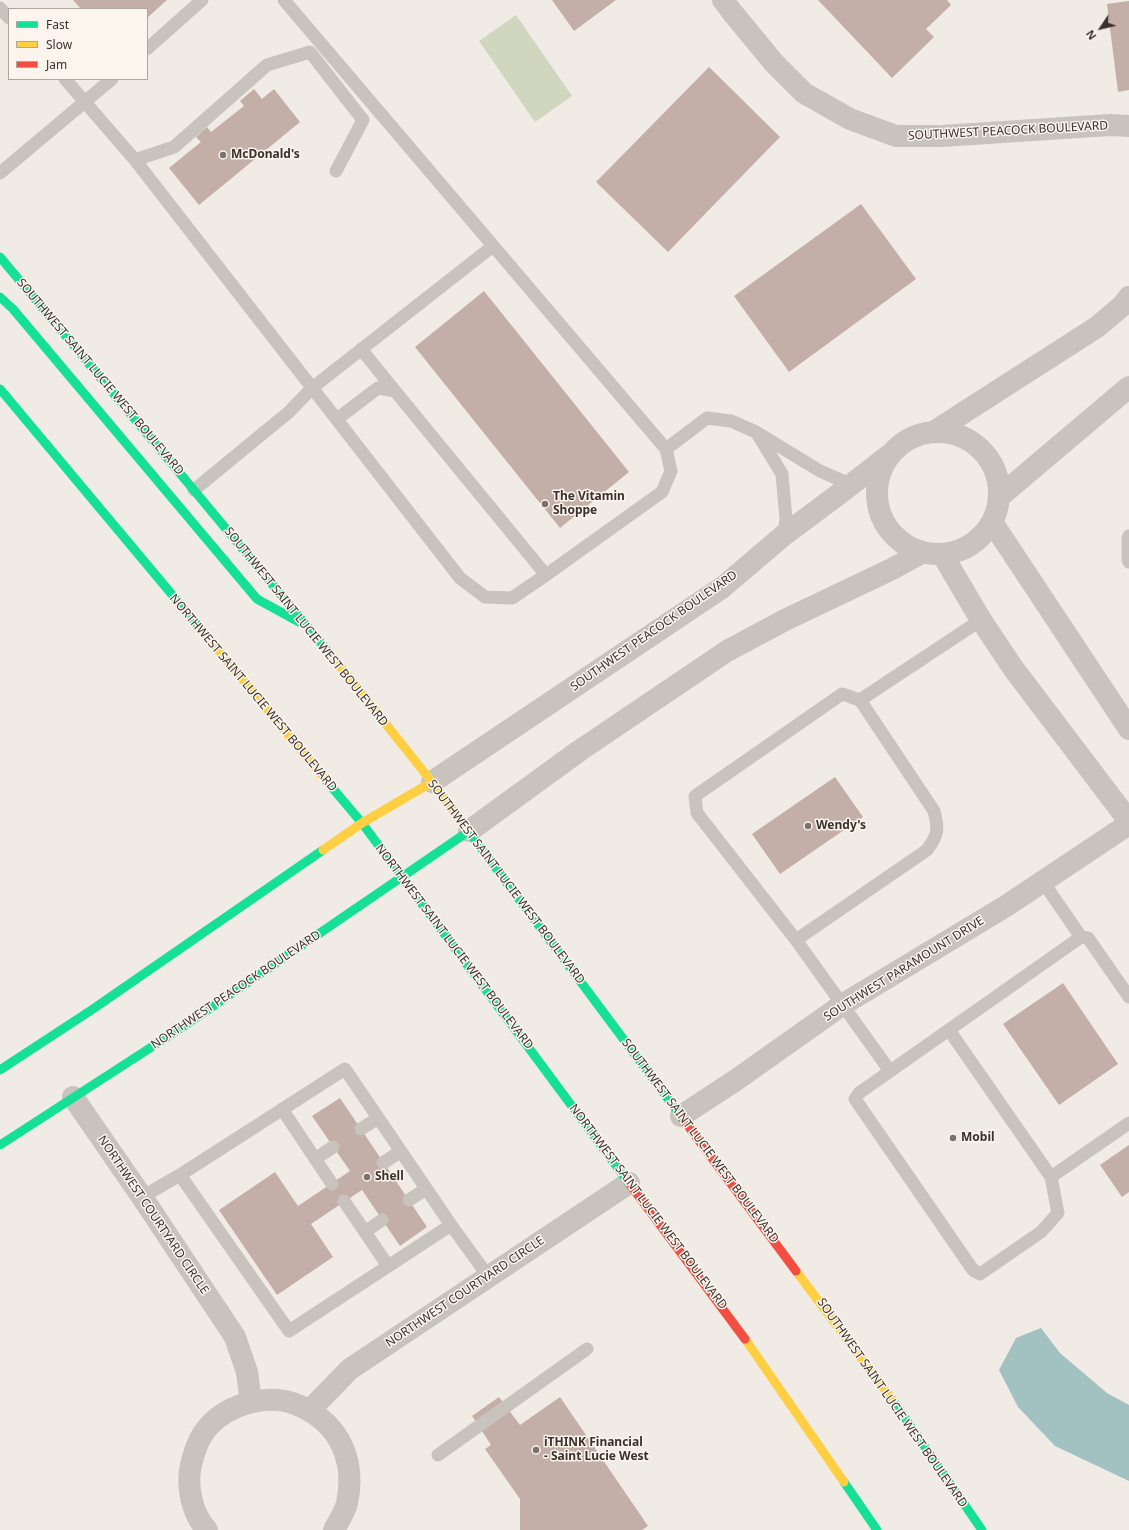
<!DOCTYPE html>
<html>
<head>
<meta charset="utf-8">
<style>
  body { margin:0 }
  #map { position:relative; width:1129px; height:1530px; overflow:hidden; background:#f0ebe5; font-family:"Noto Sans",sans-serif }
  canvas { display:block }
  .legend { position:absolute; left:8px; top:8px; width:140px; height:72px; box-sizing:border-box; background:#fbf5ee; border:1px solid #aea6a0; margin:0; padding:5px 7px; list-style:none; font-size:12px; color:#3b302b }
  .legend li { display:flex; align-items:center; gap:8px; height:20px }
  .legend b { width:20px; border:1px solid #aea6a0 }
  .north { position:absolute; left:1081px; top:8px; width:40px; height:40px; -webkit-text-stroke:3px #fbf5ee; paint-order:stroke; rotate:235deg; font-size:11px; font-weight:700; line-height:16px; text-align:center; color:#3b302b }
  .north::after { content:''; display:block; margin:auto; width:14px; height:18px; background:#3b302b; clip-path:polygon(50% 0,100% 100%,50% 72%,0 100%) }
</style>
</head>
<body>
<div id="map">
<canvas width="1129" height="1530"></canvas>
<ul class="legend">
<li><b style="height:5px;background:#16e098"></b>Fast</li>
<li><b style="height:5px;background:#ffcf43"></b>Slow</li>
<li><b style="height:5px;background:#f24e42"></b>Jam</li>
</ul>
<div class="north">N</div>
</div>
<script>
const ctx = document.querySelector('canvas').getContext('2d');
ctx.lineJoin = 'round';
function fillPath(path, color) { ctx.fillStyle = color; ctx.fill(path, 'evenodd'); }
function strokePath(path, color, width, dash) { ctx.strokeStyle = color; ctx.lineWidth = width; ctx.lineCap = dash ? 'butt' : 'round'; ctx.setLineDash(dash || []); ctx.stroke(path); }
function drawText(font, color, halo, rows, align = 'center') {
  ctx.font = font + ' "Noto Sans",sans-serif'; ctx.lineWidth = 3; ctx.setLineDash([]); ctx.textBaseline = 'middle'; ctx.strokeStyle = halo; ctx.fillStyle = color; for (const [text, x, y, turn = 0] of rows) {
    ctx.save(); ctx.translate(x, y); ctx.rotate((+turn || 0) * Math.PI / 180); ctx.textAlign = isNaN(turn) ? turn : align; if (halo) ctx.strokeText(text, 0, 0); ctx.fillText(text, 0, 0); ctx.restore();
  }
}
fillPath(new Path2D(`
  M516,15L572,96L535,122L479,41Z`), '#d1d6bf');
fillPath(new Path2D(`
  M1041,1328L1060,1353L1107,1393L1129,1405V1481L1055,1446L1018,1407L999,1370L1016,1338Z`), '#a1c2c1');
fillPath(new Path2D(`
  M73,0H167L147,18V9H81Z
  M552,0H616L574,31Z
  M818,0H947L951,5L926,29L934,37L892,78Z
  M1129,1V90L1118,92L1107,4Z
  M709,67L780,137L668,252L596,182Z
  M254,89L262,99L274,89L300,122L199,205L169,168L201,142L196,137L207,127L211,132L244,106L240,101Z
  M861,204L916,279L789,372L734,296Z
  M484,291L629,472L560,528L415,347Z
  M835,777L863,817L780,874L752,834Z
  M1063,983L1118,1064L1059,1105L1003,1024Z
  M340,1098L427,1227L400,1246L362,1190L311,1224L333,1257L277,1295L219,1210L275,1172L298,1206L350,1171L312,1116Z
  M1129,1145V1192L1122,1197L1100,1165Z
  M499,1397L520,1425L560,1397L648,1526L642,1530H520V1499L485,1449L491,1445L472,1416Z`), '#c3afa7');
strokePath(new Path2D(`
  M0,8L9,18
  M147,49L202,0
  M65,79L135,160L460,578L485,597L512,598L546,575L662,492L671,471L666,449L284,0
  M135,160L174,147L267,65L310,52L363,120L336,171
  M0,173L112,79
  M361,349L395,391
  M337,419L378,388L395,391L546,575
  M757,433L782,474L786,519L784,535
  M666,449L707,418L731,421L756,432L820,471L852,485
  M194,490L289,412L312,388L493,246
  M1129,536L1128,538V560L1129,562
  M1043,882L1081,937
  M796,940L927,850C938,835 939,830 934,811L860,700
  M1129,997L1088,938L1081,937L859,1093L855,1099L973,1270L980,1274L1041,1232L1058,1213L1051,1177L1129,1123
  M949,1030L1051,1177
  M890,1071L796,940L697,813L695,796L842,694L860,700L981,620
  M282,1109L332,1184
  M361,1129L378,1118
  M315,1159L333,1147
  M383,1163L401,1151
  M142,1197L180,1175L345,1069L451,1225L289,1331L180,1175
  M409,1200L426,1189
  M344,1201L388,1266
  M451,1225L488,1276
  M365,1232L382,1220
  M438,1455L587,1349`), '#c9c3be', 13);
strokePath(new Path2D(`
  M723,0L732,12L774,63L804,93L850,119L896,136H942L1110,125L1129,126
  M935,431L1097,327L1122,306L1129,297
  M877 493a61 61 0 1 1 122 0a61 61 0 1 1-122 0Z
  M999,497L1129,387
  M992,522L1129,729
  M942,554L981,620L1013,668L1129,821
  M432,782L723,587L784,535L839,494L888,456
  M469,831L579,751L727,651L785,620L892,569L923,552
  M73,1097L142,1197L235,1337L247,1372L251,1402
  M681,1116L736,1080L842,1005L1006,906L1129,824
  M309,1411L350,1369L629,1183
  M207,1530C192,1514 186,1486 191,1465C194,1452 199,1437 208,1427C229,1403 271,1392 300,1406C340,1424 356,1461 347,1503C345,1512 338,1522 334,1530`), '#c9c3be', 22);
strokePath(new Path2D(`
  M0,257L331,655
  M0,297L13,309L257,599L299,622
  M0,389L200,628
  M324,778L362,823L629,1183
  M466,828L683,1119
  M0,1070L93,1009L323,850
  M0,1145L184,1026L469,831
  M894,1402L982,1530
  M844,1482L877,1530`), '#16e098', 9);
strokePath(new Path2D(`
  M200,628L324,778
  M331,655L432,782L466,828
  M323,850L362,823L432,782
  M796,1271L894,1402
  M745,1339L844,1482`), '#ffcf43', 9);
strokePath(new Path2D(`
  M683,1119L796,1271
  M629,1183L745,1339`), '#f24e42', 9);
for (const [x, y, r, color] of [
  [223,155,4,"#7a716c"],
  [545,504,4,"#7a716c"],
  [808,826,4,"#7a716c"],
  [953,1138,4,"#7a716c"],
  [367,1177,4,"#7a716c"],
  [536,1450,4,"#7a716c"]
]) { const dot = new Path2D(); dot.arc(x, y, r, 0, 2 * Math.PI); ctx.fillStyle = color; ctx.fill(dot); strokePath(dot, '#fbf5ee', 1.5); }
drawText('12px', '#3b302b', '#fbf5ee', [
  ["SOUTHWEST PEACOCK BOULEVARD",1008,131,-3],
  ["SOUTHWEST SAINT LUCIE WEST BOULEVARD",100,377,50],
  ["SOUTHWEST SAINT LUCIE WEST BOULEVARD",306,627,51],
  ["SOUTHWEST PEACOCK BOULEVARD",654,631,-35],
  ["NORTHWEST SAINT LUCIE WEST BOULEVARD",253,693,50],
  ["SOUTHWEST SAINT LUCIE WEST BOULEVARD",506,882,53],
  ["NORTHWEST SAINT LUCIE WEST BOULEVARD",454,947,53],
  ["SOUTHWEST PARAMOUNT DRIVE",904,969,-32],
  ["NORTHWEST PEACOCK BOULEVARD",236,990,-34],
  ["SOUTHWEST SAINT LUCIE WEST BOULEVARD",700,1141,53],
  ["NORTHWEST SAINT LUCIE WEST BOULEVARD",648,1207,53],
  ["NORTHWEST COURTYARD CIRCLE",153,1215,56],
  ["NORTHWEST COURTYARD CIRCLE",465,1292,-34],
  ["SOUTHWEST SAINT LUCIE WEST BOULEVARD",892,1403,55]
]);
drawText('bold 12px', '#3b302b', '#fbf5ee', [
  ["McDonald's",231,155],
  ["The Vitamin",553,497],
  ["Shoppe",553,511],
  ["Wendy's",816,826],
  ["Mobil",961,1138],
  ["Shell",375,1177],
  ["iTHINK Financial",544,1443],
  ["- Saint Lucie West",544,1457]
], 'left');
</script>
</body>
</html>
